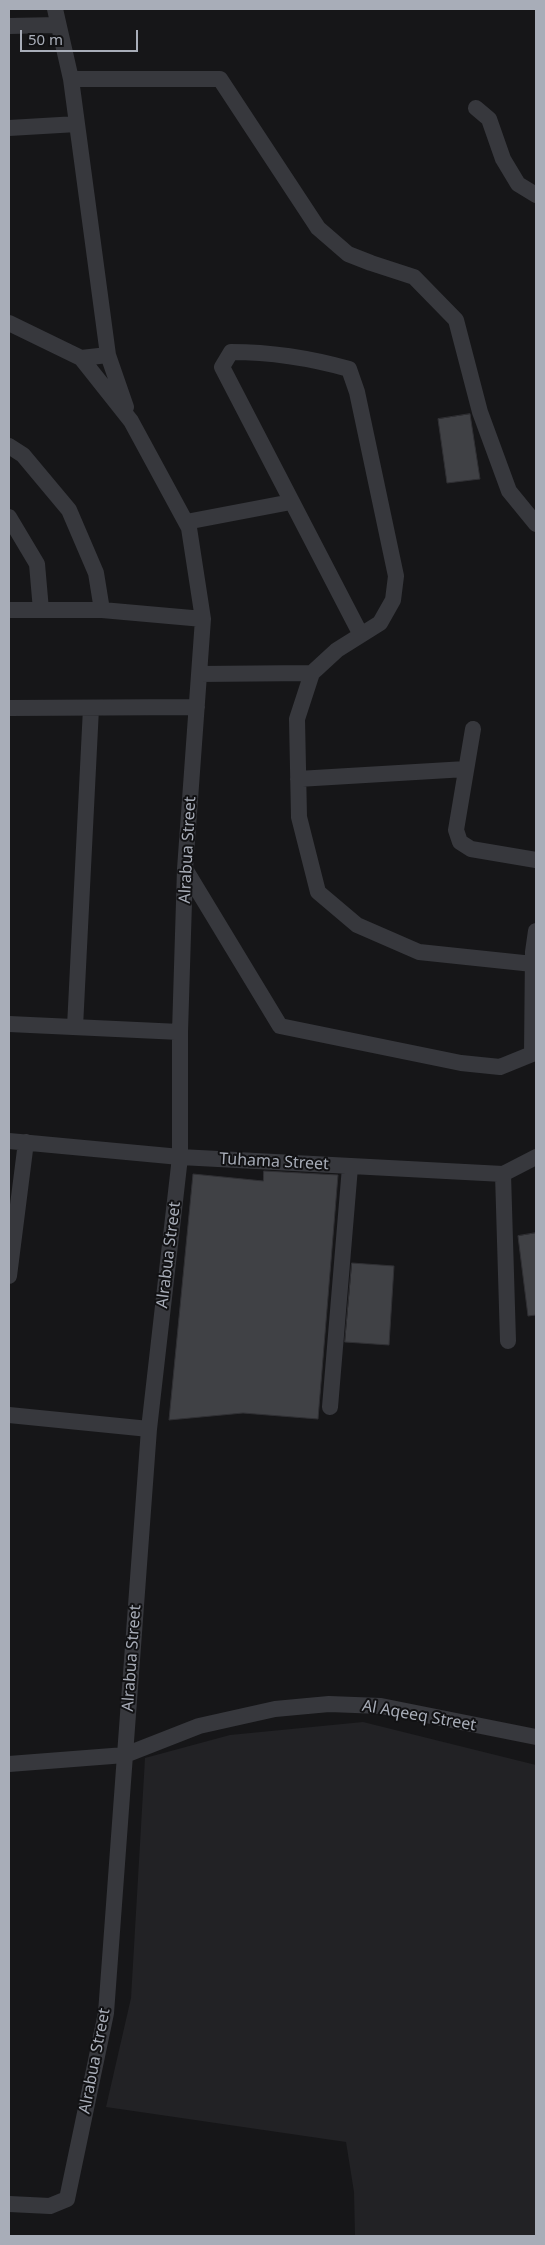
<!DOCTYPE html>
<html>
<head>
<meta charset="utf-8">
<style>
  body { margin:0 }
  #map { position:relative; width:545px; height:2245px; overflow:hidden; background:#161618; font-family:"Noto Sans",sans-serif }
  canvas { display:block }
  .frame { position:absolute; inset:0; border:10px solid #a8adb8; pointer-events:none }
  .scale { position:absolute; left:20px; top:30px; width:118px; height:22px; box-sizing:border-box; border:2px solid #a8adb8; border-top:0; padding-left:6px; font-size:15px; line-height:18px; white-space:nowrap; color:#a8adb8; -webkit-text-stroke:4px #111113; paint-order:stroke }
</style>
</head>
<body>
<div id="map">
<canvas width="545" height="2245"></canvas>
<div class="frame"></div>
<div class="scale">50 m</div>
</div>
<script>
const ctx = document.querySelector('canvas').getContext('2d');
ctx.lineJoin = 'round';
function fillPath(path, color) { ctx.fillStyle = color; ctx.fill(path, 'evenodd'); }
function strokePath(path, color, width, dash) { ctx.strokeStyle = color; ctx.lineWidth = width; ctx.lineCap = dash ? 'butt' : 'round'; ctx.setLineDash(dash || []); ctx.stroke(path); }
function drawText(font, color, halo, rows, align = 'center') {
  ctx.font = font + ' "Noto Sans",sans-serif'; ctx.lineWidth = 4; ctx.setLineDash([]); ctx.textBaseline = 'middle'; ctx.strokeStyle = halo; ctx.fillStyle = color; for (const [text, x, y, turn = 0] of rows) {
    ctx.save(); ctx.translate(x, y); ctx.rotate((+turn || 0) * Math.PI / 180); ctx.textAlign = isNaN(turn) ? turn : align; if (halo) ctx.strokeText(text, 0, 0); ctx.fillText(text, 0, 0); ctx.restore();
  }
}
fillPath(new Path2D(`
  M363,1722L536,1765V2236H355L354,2192L346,2142L106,2107L131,1998L145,1758L230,1735Z`), '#222225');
const building = new Path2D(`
  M470,414L480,479L447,483L438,419Z
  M264,1171L338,1175L318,1419L243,1413L169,1420L193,1174L263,1181Z
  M536,1233V1315L528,1316L518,1236Z
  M352,1263L394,1266L389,1345L345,1342Z`);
fillPath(building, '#404145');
strokePath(building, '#303034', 1);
strokePath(new Path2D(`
  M55,9L71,79
  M9,26L58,25
  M476,108L489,119L503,159L518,184L536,195
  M9,128L77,124
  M9,323L81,358L131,421L189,528L203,619L185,869L180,1032V1157L149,1429L106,2013L67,2199L50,2206L9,2204
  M108,355L126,407
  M81,358L108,355L71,79H220L318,228L348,254L371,263L414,277L456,320L480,412L509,491L536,524
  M9,446L23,455L69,510L96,573L102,610
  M9,517L37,564L41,610
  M186,522L291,502
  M9,610H102L203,619
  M312,673L337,650L380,623L393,600L396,576L357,392L349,369C310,358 272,352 231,352L222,367L361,635
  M199,674L312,673L297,719L299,817L318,892L357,925L419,952L533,964
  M9,708L197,707
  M473,729L456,830L460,842L471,849L536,860
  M298,779L466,769
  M185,869L280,1026L461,1063L500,1067L532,1054L533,952L536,931
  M9,1024L180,1032
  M75,1027L91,708
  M9,1141L180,1157L503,1174L536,1157
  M503,1174L508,1341
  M9,1276L26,1142
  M330,1407L350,1167
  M9,1415L149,1429
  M9,1764L125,1755L199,1726L275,1709L329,1704L381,1706L536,1737`), '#37383d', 16);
drawText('16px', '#a8adb8', '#111113', [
  ["Alrabua Street",188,850,-87],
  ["Tuhama Street",274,1162,3],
  ["Alrabua Street",169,1255,-83],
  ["Alrabua Street",132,1658,-86],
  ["Al Aqeeq Street",419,1716,10],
  ["Alrabua Street",95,2061,-79]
]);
</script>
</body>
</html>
